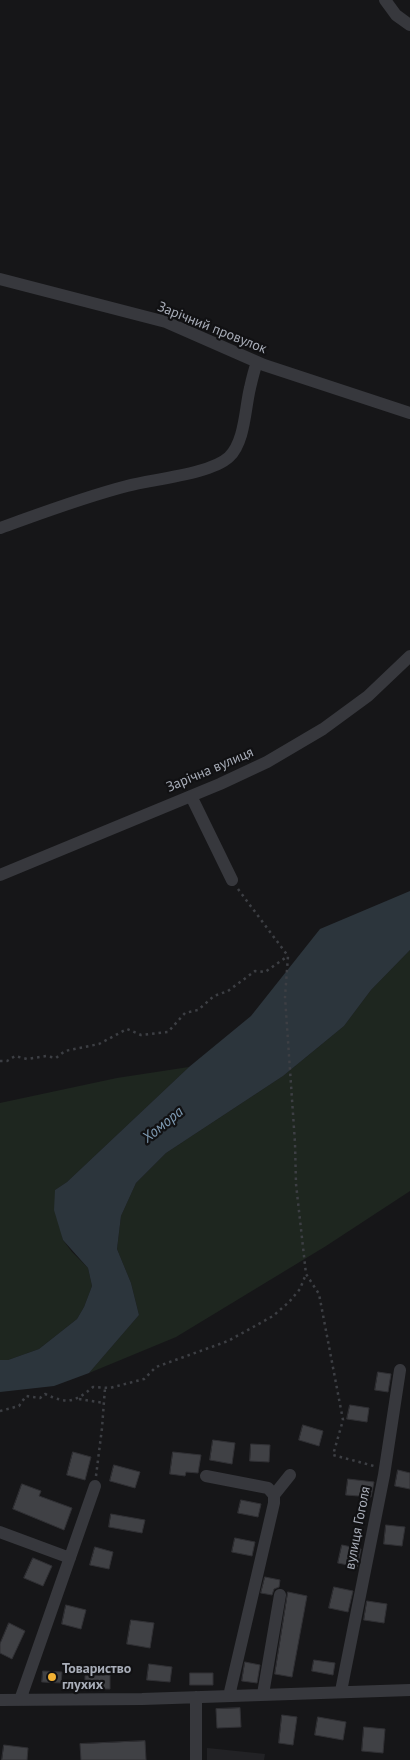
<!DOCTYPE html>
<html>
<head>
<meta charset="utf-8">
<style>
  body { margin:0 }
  canvas { display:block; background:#161618 }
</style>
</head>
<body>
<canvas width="410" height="1760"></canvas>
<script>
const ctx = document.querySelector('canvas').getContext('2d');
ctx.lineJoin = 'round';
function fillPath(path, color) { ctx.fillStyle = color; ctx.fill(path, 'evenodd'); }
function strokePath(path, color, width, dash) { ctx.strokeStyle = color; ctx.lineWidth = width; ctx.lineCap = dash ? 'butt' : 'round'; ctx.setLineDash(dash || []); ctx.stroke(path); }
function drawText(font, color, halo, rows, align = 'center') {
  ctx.font = font + ' "PT Sans",sans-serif'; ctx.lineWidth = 4.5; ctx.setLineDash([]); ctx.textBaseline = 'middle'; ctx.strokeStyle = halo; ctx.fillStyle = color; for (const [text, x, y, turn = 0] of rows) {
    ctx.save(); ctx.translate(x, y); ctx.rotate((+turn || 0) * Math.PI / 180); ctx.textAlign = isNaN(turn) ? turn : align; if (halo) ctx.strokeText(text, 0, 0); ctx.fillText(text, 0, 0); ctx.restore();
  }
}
fillPath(new Path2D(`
  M207,1748L265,1754L264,1760H207Z`), '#222225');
fillPath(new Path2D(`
  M410,950V1191L326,1246L176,1337L89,1373L139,1315L131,1283L117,1249L121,1216L136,1183L166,1153L283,1076L344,1026L371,990Z
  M189,1067L67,1182L55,1190L63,1240L72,1252L88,1268L92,1286L84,1307L77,1319L39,1349L8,1360H0V1103L117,1078Z`), '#1e261f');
fillPath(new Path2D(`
  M410,891V950L371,990L344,1026L283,1076L166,1153L136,1183L121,1216L117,1249L131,1283L139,1315L89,1373L54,1386L0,1392V1360H8L39,1349L77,1319L84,1307L92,1286L88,1268L63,1240L54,1210L55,1190L67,1182L189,1067L251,1016L320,929Z`), '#2c353c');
const building = new Path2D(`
  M378,1372L391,1374L388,1392L375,1390Z
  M350,1405L369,1408L367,1422L347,1419Z
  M303,1425L323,1431L319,1446L299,1440Z
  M213,1440L235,1443L232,1464L210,1460Z
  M251,1444L270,1445L269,1462L250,1461Z
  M73,1452L91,1457L85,1480L67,1475Z
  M173,1452L201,1455L198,1473L186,1472L185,1476L170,1474Z
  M114,1465L140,1472L135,1488L110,1481Z
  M398,1470L410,1473V1489L395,1486Z
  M348,1479L374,1482L371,1497L346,1495Z
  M22,1484L41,1491L39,1496L72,1508L64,1530L13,1509Z
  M241,1500L261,1504L258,1517L238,1513Z
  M111,1514L145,1520L142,1533L109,1527Z
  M386,1525L405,1527L402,1546L384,1544Z
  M235,1538L255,1542L252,1556L232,1552Z
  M342,1545L361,1549L357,1567L338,1563Z
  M95,1547L113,1552L109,1569L90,1565Z
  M33,1558L52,1566L43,1586L24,1578Z
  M265,1577L280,1580L279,1587L274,1589L272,1595L261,1593Z
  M334,1587L353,1591L348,1612L329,1608Z
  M288,1592L307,1596L292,1677L275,1674Z
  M367,1601L387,1604L384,1623L364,1620Z
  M66,1605L86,1610L81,1629L62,1624Z
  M131,1620L154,1623L150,1648L127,1644Z
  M9,1623L25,1631L12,1659L0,1653V1644Z
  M314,1660L335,1663L333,1675L312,1671Z
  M245,1662L260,1665L257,1683L242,1681Z
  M149,1664L172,1667L170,1682L147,1680Z
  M43,1671L62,1672L61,1683L42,1682Z
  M190,1673H213V1685H190Z
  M110,1675V1689H85V1676Z
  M240,1708L241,1727L217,1728L216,1709Z
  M282,1715L297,1717L293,1745L279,1743Z
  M318,1717L346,1722L343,1740L315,1735Z
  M364,1727L385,1729L383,1753L362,1751Z
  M145,1741L146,1760H81L80,1744Z
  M4,1745L28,1748L27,1760H2Z`);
fillPath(building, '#404145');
strokePath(building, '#303034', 1);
strokePath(new Path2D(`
  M238,889L288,956L285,997L295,1143L296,1184L306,1274L319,1294L343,1420L333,1455L374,1466
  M0,1061H7L15,1056L27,1059L46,1056L56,1058L65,1051L99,1044L127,1029L141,1035L168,1032L185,1013L198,1010L214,996L228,991L255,971L265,972L288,956
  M79,1399L104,1403
  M0,1411L19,1406L26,1396L40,1398L45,1394C67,1404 74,1403 93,1387L110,1388L144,1379L156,1367L228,1341L273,1316L289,1302L300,1289L306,1274
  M96,1476L102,1428L105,1388`), '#3d3f44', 2.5, [2.5, 4]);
strokePath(new Path2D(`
  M385,0L396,15L410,25
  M0,279L166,322L264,365L410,413
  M0,528C42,513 84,497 127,486C153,479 211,474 229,457C245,442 245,408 250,388C252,379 254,371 257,362
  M191,796L232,880
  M0,875L220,784L267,762L323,729L368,696L410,656
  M206,1476L268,1488L274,1495V1503L229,1696
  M274,1495L290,1475
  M0,1532L70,1558
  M341,1691L384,1475L400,1370
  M263,1694L280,1595
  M0,1700L142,1699L410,1690
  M20,1700L95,1486
  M196,1760V1697`), '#37383d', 12);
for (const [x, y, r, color] of [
  [52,1677,5,"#f2b134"]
]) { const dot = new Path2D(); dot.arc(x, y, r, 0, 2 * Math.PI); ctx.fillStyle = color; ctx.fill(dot); strokePath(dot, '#111113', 2); }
drawText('14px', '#a8adb8', '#111113', [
  ["Зарічний провулок",212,328,22],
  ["Зарічна вулиця",210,770,-23],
  ["вулиця Гоголя",358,1528,-79]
]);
drawText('bold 14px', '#a8adb8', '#111113', [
  ["Товариство",62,1669],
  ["глухих",62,1685]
], 'left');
drawText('italic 15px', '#7f9bb3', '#111113', [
  ["Хомора",163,1125,-39]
]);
</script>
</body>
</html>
